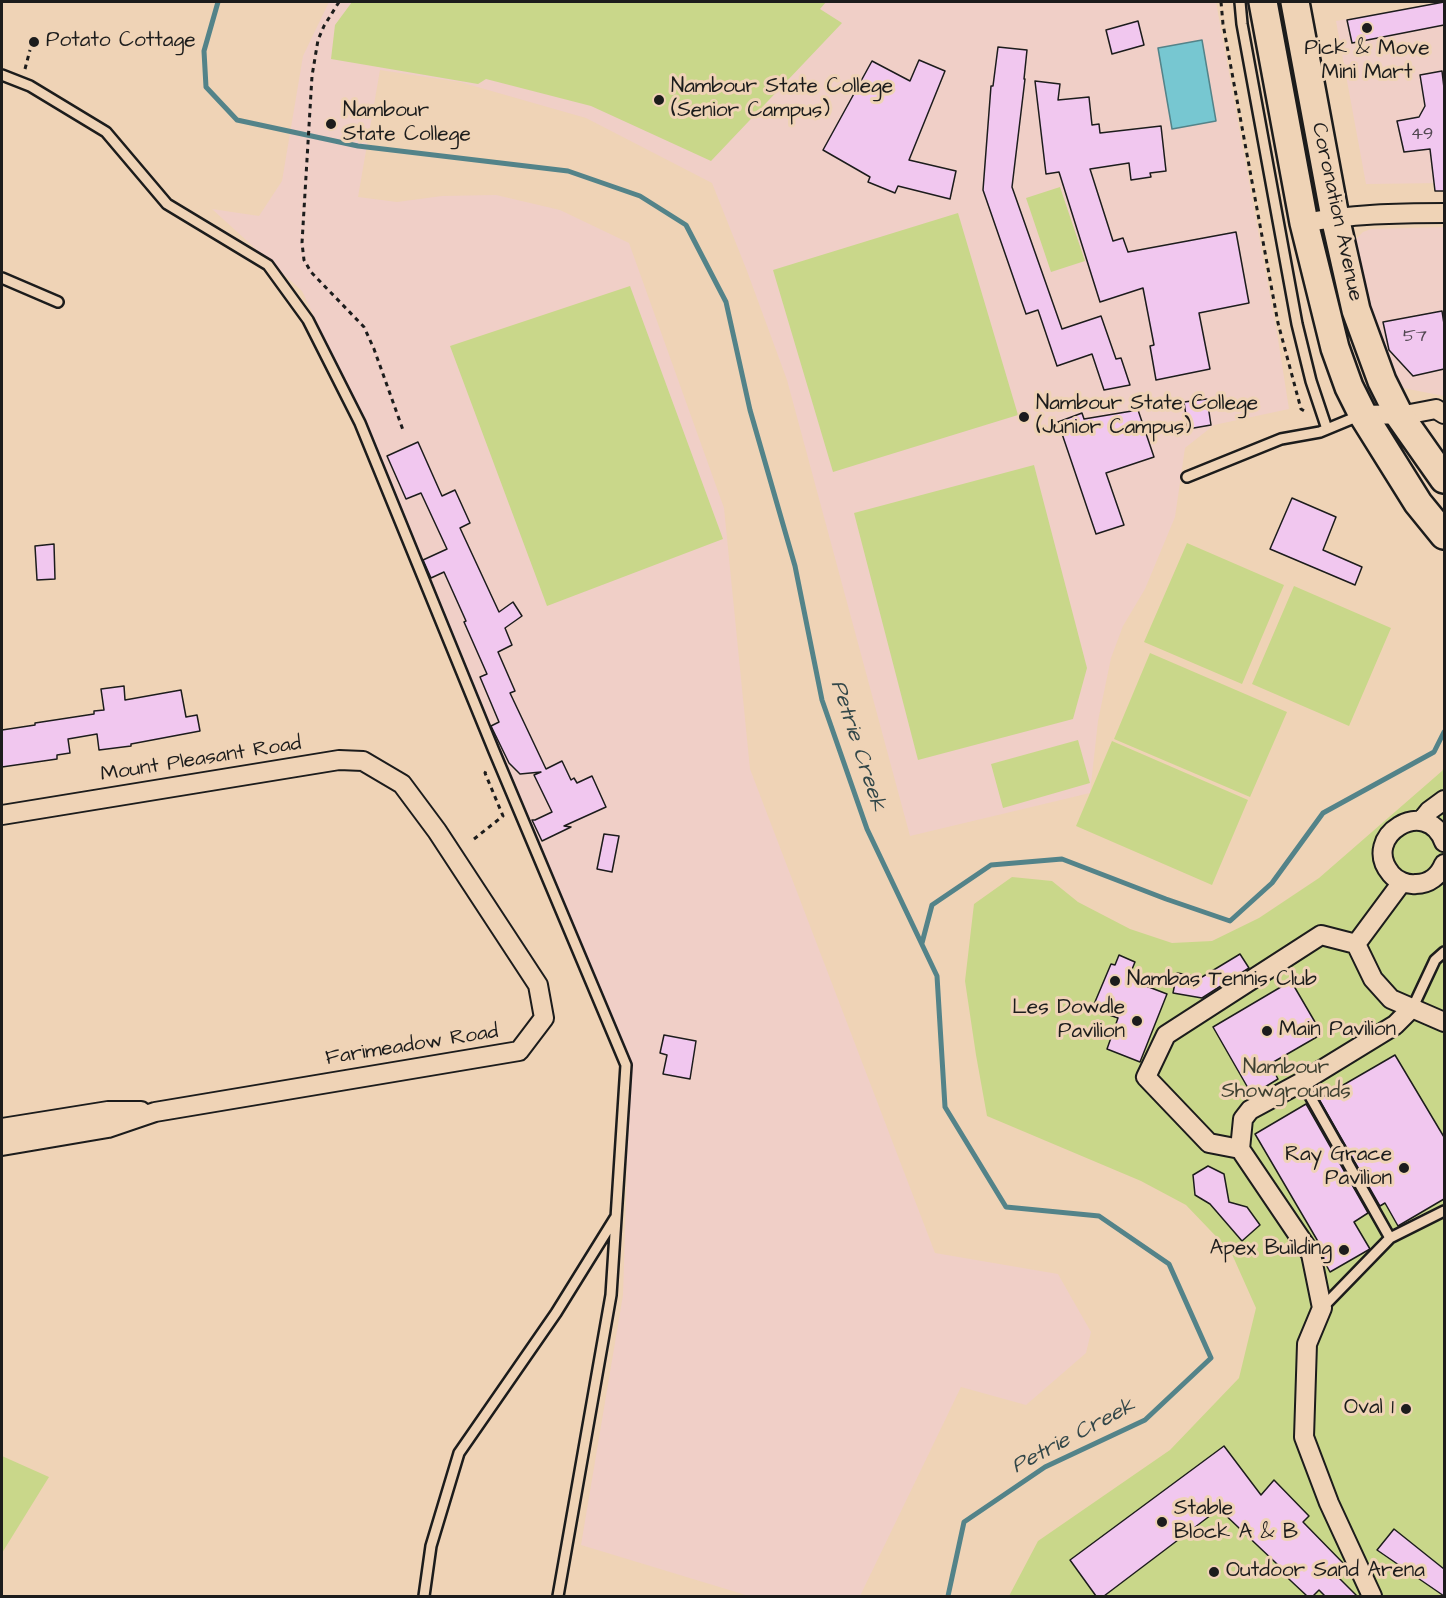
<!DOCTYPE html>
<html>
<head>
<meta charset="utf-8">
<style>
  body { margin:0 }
  #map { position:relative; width:1446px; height:1598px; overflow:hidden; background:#efd3b6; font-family:"Architects Daughter",sans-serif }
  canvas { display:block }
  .frame { position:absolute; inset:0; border:3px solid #1c1c1c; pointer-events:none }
</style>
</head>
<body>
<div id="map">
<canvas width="1446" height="1598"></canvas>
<div class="frame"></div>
</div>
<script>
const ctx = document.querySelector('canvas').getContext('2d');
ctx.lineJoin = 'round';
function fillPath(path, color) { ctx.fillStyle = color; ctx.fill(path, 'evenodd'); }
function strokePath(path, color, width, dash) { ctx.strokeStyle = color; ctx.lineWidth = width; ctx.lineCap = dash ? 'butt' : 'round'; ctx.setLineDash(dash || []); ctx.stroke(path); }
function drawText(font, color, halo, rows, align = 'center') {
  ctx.font = font + ' "Architects Daughter",sans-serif'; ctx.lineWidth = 6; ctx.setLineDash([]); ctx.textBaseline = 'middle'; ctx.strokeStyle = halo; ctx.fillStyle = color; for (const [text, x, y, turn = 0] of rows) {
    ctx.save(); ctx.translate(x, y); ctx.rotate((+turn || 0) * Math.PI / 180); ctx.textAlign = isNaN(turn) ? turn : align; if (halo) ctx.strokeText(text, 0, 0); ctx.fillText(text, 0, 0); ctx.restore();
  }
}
fillPath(new Path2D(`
  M329,2H1216L1278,339L1289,409L1214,425L1185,448L1175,517L1145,589L1123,626L1111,658L1098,721L1090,793L910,836L787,380L747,271L712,183L586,118L460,82L380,70L358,197L397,202L442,196L496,195L560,210L629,243L724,508L750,769L935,1253L1058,1274L1091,1332L1086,1353L1026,1405L961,1387L860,1596H749L581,1545L623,1295L630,1061L497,747L361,416L302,291L212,209L259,216L282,181L303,56Z
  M1444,2V183L1366,184L1336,21Z
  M1444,227V396L1403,388L1394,384L1384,372L1354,241L1363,232L1371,229Z`), '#f0cfc7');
fillPath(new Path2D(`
  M352,2H826L820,9L842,23L711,161L591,106L486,79L478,84L331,59L335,25Z
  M1060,187L1085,261L1051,272L1026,198Z
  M958,213L1018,415L833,472L773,270Z
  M630,286L723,539L547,606L450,346Z
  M1034,465L1087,668L1073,719L918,760L854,513Z
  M1187,543L1284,585L1242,684L1144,642Z
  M1294,586L1391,628L1349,726L1252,684Z
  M1150,653L1287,712L1250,797L1114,739Z
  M1078,740L1090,783L1003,808L991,764Z
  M1112,741L1248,800L1212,885L1076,826Z
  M1444,767V1596H1009L1038,1541L1170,1450L1239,1378L1256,1308L1231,1252L1186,1205L1141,1181L987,1116L976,1055L965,981L974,904L1012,877L1052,881L1078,902L1130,929L1172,943L1212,941L1259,918L1319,878L1442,771Z
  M2,1456L49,1477L2,1553Z`), '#c9d78a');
const water = new Path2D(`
  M1202,40L1216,121L1172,129L1158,48Z`);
fillPath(water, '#77c7d1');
strokePath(water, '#538389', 1.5);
strokePath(new Path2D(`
  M218,2L204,51L206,87L237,120L358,146L568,171L640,196L686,225L726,302L750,410L795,566L822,700L867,829L937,976L945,1107L1006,1207L1099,1216L1169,1264L1211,1358L1145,1420L1045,1467L964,1522L948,1596
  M922,943L932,905L991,865L1062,859L1166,899L1230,921L1272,883L1323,813L1434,752L1444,732`), '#538389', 5);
const building = new Path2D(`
  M1444,2V25L1352,43L1347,20Z
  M1138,21L1144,45L1112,54L1106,30Z
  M998,47L1027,50L1024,79H1025L1012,187L1062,329L1101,316L1116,359L1121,358L1130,385L1104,390L1092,354L1057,366L1038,310L1026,314L983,190L991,86H993Z
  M919,60L945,71L909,160L956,171L950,199L898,186L895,193L868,182L870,177L823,150L872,61L910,81Z
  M1442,71L1444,88V191H1435L1430,149L1404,152L1397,121L1419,117L1425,106L1420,75Z
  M1035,81L1060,84L1058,100L1089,97L1092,125L1099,124L1100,133L1161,126L1166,171L1150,173L1151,177L1131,180L1129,163L1090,169L1113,241L1123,238L1128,252L1236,232L1249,303L1199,313L1210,369L1156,380L1150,346L1154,345L1143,288L1100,302L1059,172L1046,174Z
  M1442,311L1444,324V369L1413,376L1389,350L1383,322Z
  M1207,399L1211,425L1188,429L1184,402Z
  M1138,410L1154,457L1106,473L1124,525L1096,534L1058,422L1082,413L1084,419Z
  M418,442L442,496L455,490L470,523L460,528L499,612L513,602L522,616L505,628L512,645L498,652L515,691L510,693L546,769L562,761L571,780L574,778L577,783L592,776L606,807L564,826L571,827L542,841L532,820H535L552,812L534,775L541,772L520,774L509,763L491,726L499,722L480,677L487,674L464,622L466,621L444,572L431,578L423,560L447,549L421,493L406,499L387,456Z
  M1292,498L1336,517L1323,550L1362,567L1355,585L1270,549Z
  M54,544L55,579L37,580L35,546Z
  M124,686L125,700L181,690L186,717L197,715L200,731L131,744V746L99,750L97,734L68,739L70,753L57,755V759L2,767V730L35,725V723L94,714V711L104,710L101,689Z
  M604,834L619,836L612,872L597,869Z
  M1240,954L1249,968L1202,998L1173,993L1177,973L1202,977Z
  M1119,955L1135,962L1128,979L1167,994L1140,1062L1107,1049L1118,1018L1092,1009L1111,964L1115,965Z
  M1291,981L1322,1034L1270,1064L1278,1079L1252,1095L1213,1027Z
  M664,1035L696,1041L690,1079L663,1074L667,1055L660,1053Z
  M1395,1055L1444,1137V1199L1398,1226L1385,1203L1380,1206L1319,1099Z
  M1306,1104L1368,1213L1354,1222L1370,1249L1330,1272L1324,1261L1323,1250L1255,1134Z
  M1208,1166L1224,1174L1229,1202L1247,1207L1260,1225L1242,1241L1210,1204L1195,1195L1193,1175Z
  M1224,1446L1261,1495L1274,1480L1309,1516L1303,1522L1345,1565L1335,1574L1357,1596H1325L1319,1590L1313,1596H1307L1275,1566L1277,1564L1219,1509L1104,1596H1096L1070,1560Z
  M1394,1529L1444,1569V1596L1377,1550Z`);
fillPath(building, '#f1c7ef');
strokePath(building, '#1c1c1c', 1.5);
const service = new Path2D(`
  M1240,2L1242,24L1297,324L1311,381L1327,429
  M2,75L30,86L106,132L167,204L268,265L308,320L360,423L494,751L626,1065L611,1295L558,1596
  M2,278L58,302
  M1187,477L1281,439L1320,432L1361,415
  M1412,1009L1435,960L1444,952
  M1302,1082L1390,1238
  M1322,1308L1390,1238L1444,1211
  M424,1596L431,1546L459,1453L556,1313L615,1218`);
const minor = new Path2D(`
  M1304,223C1350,214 1397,213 1444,213
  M1363,415L1410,414L1436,409L1444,414
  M2,815L339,760L363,761L402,784L437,831L538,985L544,1018L519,1051L155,1112L108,1128L2,1146
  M1421,821L1429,811L1444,800
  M1444,842C1427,795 1359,836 1391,874C1397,881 1407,885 1416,884C1429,884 1439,876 1444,864
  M1402,882L1356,944L1373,979L1391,999L1444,1022
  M2,1128L108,1111H141
  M1240,1149L1311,1254L1322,1308L1307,1344L1304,1437L1329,1503L1372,1596
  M1240,1149L1209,1143L1146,1077L1166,1035L1321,935L1356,944
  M1240,1149L1243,1119L1250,1110L1302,1082L1395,1025L1411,1009`);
const primary = new Path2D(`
  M1263,2L1304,223L1335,348L1349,387L1363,415L1418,503L1444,535
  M1295,2L1335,217L1356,310L1382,381L1399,415L1444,479`);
strokePath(service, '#1c1c1c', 14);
strokePath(minor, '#1c1c1c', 22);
strokePath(primary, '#1c1c1c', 32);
strokePath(new Path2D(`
  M339,2L324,26L318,40L312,76L302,243L304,260L311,272L364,327L374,349L403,430
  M1221,2L1223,24L1278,323L1301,409L1306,412
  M25,69L30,50
  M474,839L503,816L485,773L487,769`), '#1c1c1c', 3, [4.5, 4.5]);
strokePath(service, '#efd3b6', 9);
strokePath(minor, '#efd3b6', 18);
strokePath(primary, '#efd3b6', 27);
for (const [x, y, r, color] of [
  [1367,28,6,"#1c1c1c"],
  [34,42,6,"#1c1c1c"],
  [659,100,6,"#1c1c1c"],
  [331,124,6,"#1c1c1c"],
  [1024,417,6,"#1c1c1c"],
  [1115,981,6,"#1c1c1c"],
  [1137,1021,6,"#1c1c1c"],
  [1267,1031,6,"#1c1c1c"],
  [1404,1168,6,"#1c1c1c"],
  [1344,1250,6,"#1c1c1c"],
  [1406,1409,6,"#1c1c1c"],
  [1162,1522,6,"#1c1c1c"],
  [1214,1572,6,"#1c1c1c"]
]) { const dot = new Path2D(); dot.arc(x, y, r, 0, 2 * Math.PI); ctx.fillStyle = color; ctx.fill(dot); strokePath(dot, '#efd3b6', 2); }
drawText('18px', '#514751', null, [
  ["49",1422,135],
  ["57",1415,337]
]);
drawText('21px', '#1c1c1c', '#efd3b6', [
  ["Potato Cottage",46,42],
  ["Pick & Move",1367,50,"center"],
  ["Mini Mart",1367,74,"center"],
  ["Nambour State College",671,88],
  ["(Senior Campus)",671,112],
  ["Nambour",343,112],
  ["State College",343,136],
  ["Nambour State College",1036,405],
  ["(Junior Campus)",1036,429],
  ["Nambas Tennis Club",1127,981],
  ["Les Dowdle",1125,1009,"right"],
  ["Pavilion",1125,1033,"right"],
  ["Main Pavilion",1279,1031],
  ["Ray Grace",1392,1156,"right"],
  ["Pavilion",1392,1180,"right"],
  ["Apex Building",1332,1250,"right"],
  ["Oval 1",1394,1409,"right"],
  ["Stable",1174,1510],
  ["Block A & B",1174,1534],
  ["Outdoor Sand Arena",1226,1572]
], 'left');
drawText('21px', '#1c1c1c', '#efd3b6', [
  ["Coronation Avenue",1336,212,78],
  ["Mount Pleasant Road",201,760,-9],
  ["Farimeadow Road",412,1046,-9]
]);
drawText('21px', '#3f4132', '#efd3b6', [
  ["Nambour",1286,1069],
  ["Showgrounds",1286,1093]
]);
drawText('italic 22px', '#334749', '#efd3b6', [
  ["Petrie Creek",857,746,72],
  ["Petrie Creek",1074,1437,-28]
]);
</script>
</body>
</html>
